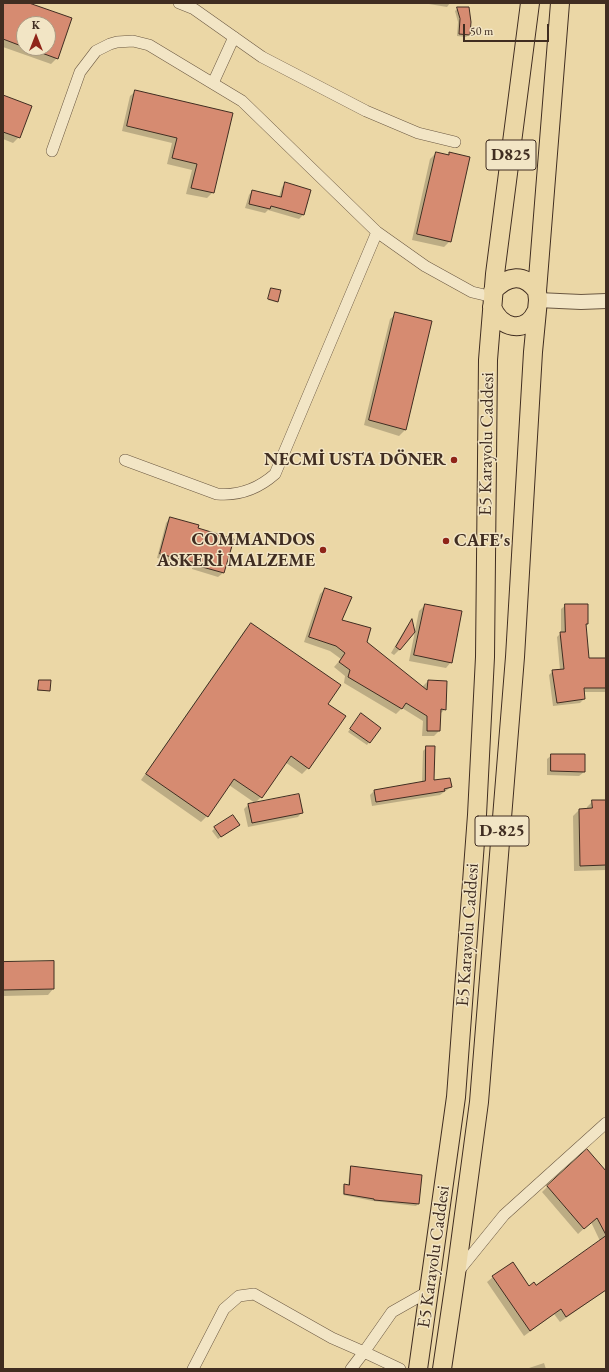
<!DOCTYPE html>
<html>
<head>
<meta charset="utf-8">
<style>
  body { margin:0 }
  #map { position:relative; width:609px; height:1372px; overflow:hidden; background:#ebd7a6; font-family:"EB Garamond",serif }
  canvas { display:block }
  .frame { position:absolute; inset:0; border:4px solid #402d21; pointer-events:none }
  .north { position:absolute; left:16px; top:16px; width:40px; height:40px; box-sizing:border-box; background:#f2e5c5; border:1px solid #ab9b83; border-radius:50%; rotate:0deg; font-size:11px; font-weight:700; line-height:16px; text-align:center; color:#402d21 }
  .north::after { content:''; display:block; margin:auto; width:14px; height:18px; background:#8f2418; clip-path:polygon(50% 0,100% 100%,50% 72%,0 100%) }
  .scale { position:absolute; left:463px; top:24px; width:86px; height:18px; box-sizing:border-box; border:2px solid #402d21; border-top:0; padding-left:5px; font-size:12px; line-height:14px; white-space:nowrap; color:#402d21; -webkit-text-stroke:3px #f2e5c5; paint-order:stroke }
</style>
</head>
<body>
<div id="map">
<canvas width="609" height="1372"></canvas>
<div class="frame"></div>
<div class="north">K</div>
<div class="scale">50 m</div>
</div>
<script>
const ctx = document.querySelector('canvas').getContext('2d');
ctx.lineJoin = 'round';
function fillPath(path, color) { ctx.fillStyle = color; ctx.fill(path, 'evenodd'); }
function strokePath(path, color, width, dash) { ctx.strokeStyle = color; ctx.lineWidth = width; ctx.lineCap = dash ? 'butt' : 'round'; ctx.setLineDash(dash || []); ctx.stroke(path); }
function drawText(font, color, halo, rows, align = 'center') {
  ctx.font = font + ' "EB Garamond",serif'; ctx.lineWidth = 3; ctx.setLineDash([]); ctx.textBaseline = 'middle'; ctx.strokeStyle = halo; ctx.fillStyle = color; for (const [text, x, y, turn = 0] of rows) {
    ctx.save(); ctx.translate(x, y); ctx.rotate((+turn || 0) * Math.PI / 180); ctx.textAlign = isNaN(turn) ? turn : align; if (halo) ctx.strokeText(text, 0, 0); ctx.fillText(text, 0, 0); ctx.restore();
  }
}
fillPath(new Path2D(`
  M3,3H26L71,19L57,58L51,64L3,47ZM24,24H48V48H24Z
  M429,3H450L447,7L429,4Z
  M458,8L469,35L466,37L457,36L458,22L455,11Z
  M136,91L232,114L213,192L207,198L186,194L192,170L167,164L172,143L122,131L130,96Z
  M3,96L19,137L13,143L3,139Z
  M436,153L448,155L450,153V241L444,247L412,240L430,159Z
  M285,184L310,191L303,215L299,219L268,210L265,213L245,208L249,195L252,191L279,197L282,187Z
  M271,289L277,301L276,302L268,300Z
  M396,314L405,430L399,436L364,425L390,319Z
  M170,518L197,529L223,573L218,577L192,569V567L157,558L166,523Z
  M325,589L341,621L422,687L428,681L445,709L440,714L439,731L434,736H422L423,721L402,708L396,714L344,683L345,676L334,667L341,659L330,651L304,642L320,594Z
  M425,605L451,662L446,668L409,661L419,611Z
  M566,605H587V624L585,627L588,659H606V692H583L584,699L580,703L553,706L549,675L553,671L560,670L557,637L561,633V609Z
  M412,621L400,649L394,655L391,653L407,626Z
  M251,624L327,704L345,716L308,768L302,774L285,762L261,797L255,803L229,785L207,816L201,822L141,780L245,630Z
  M39,681L49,690L48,691H37Z
  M359,717L380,728L367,745L348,732Z
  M427,747L433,781L451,787L440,795L372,806L370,795L375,790L422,783L423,751Z
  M552,755L584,772L579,776L547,775V759Z
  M593,801H606V870L574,871L573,816L579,810H587V807Z
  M248,805L302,812L298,817L248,827L244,809Z
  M236,827L218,839L212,831L215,828Z
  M3,963L53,989L48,995L3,996Z
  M351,1167L421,1176L418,1204L416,1206L373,1201L343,1195V1186L344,1185H348L350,1169Z
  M606,1172V1290L560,1322L554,1314L524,1336L487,1282L493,1277L528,1287L536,1286L600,1241L591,1222L578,1234L542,1192L548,1186Z
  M544,1363L546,1369H526Z`), '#0003');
const building = new Path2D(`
  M3,3H29L72,18L58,59L31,49V48H48V24H24V47L3,39Z
  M457,7H469L471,22L470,35L459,34L460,19Z
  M135,90L233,113L214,193L191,188L197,164L172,158L177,138L127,126Z
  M3,95L32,106L20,138L3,132Z
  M436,152L449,155V152L470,157L451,242L417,234Z
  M285,182L311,190L304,215L271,206L270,209L249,204L252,190L281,197Z
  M271,288L281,290L278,302L268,299Z
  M395,312L432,321L406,430L369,420Z
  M170,517L199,525L198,528L234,539L224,573L195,565L196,563L160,554Z
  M325,588L352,597L342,620L371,628L367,642L427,690L428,680L447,681L446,710L441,709L440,731H427V716L406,703L402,709L348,677L350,670L339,662L345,653L336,646L309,637Z
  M425,604L462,611L452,663L414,655Z
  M565,604H588V624H586L589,658H606V688H584L585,699L557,703L552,670L564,669L560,632H565Z
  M412,619L415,632L400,650L396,647Z
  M251,623L341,685L328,704L346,716L309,769L291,756L262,798L234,779L208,817L146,774Z
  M39,680H51L50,691L38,690Z
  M361,713L381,728L370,743L350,729Z
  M426,746H435L434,780L450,778L452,787L444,789L445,791L376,802L374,790L425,781Z
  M551,754H585V772L551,771Z
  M299,794L303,813L252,823L248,804Z
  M592,800H606V865L580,866L579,809L592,808Z
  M233,815L240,825L221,837L214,827Z
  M54,961V989L3,990V962Z
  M587,1149L606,1171V1235L597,1218L584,1229L547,1186Z
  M351,1166L422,1175L419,1204L374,1200V1199L344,1194V1184L349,1185Z
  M606,1236V1290L566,1317L561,1309L530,1331L492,1276L513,1262L529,1286L534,1282L536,1285Z`);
fillPath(building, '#d68b71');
strokePath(building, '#402d21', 1);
const minor = new Path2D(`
  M179,3L194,9L262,57L366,111L418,133L455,142
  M213,83L234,37
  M52,151L80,72L96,51L110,44L117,42L133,41L149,45L242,101L377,232L425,266L472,292L493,297
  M125,460L217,494C240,496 258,489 275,474L377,232
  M457,1273L504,1215L606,1123
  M193,1369L224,1309L239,1296L254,1294L332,1338L364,1352L392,1312L429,1291
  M351,1369L364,1352L400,1369`);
const tertiary = new Path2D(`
  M538,300L581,302L606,301`);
const trunk = new Path2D(`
  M493,291C508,275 524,273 537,291
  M492,307C500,328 525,335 536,312
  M418,1369L456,1097L477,815L485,657L488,360L495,274L530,3
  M442,1369L456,1274L479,1102L515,657L533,352L538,300L537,291L560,3`);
strokePath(minor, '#6b5842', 12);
strokePath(tertiary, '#6b5842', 16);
strokePath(trunk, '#402d21', 20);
strokePath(minor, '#f2e5c5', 11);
strokePath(tertiary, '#f2e5c5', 14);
strokePath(trunk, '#ebd7a6', 18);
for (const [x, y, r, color] of [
  [454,460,4,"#8f2418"],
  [446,541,4,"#8f2418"],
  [323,550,4,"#8f2418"]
]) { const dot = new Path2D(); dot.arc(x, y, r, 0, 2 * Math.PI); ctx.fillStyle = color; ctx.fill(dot); strokePath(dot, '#f2e5c5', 1.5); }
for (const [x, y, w] of [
  [511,155,50],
  [502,831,54]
]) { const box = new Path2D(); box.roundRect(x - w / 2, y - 15, w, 30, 3); ctx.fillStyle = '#f2e5c5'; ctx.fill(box); strokePath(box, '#402d21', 1); }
drawText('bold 17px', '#402d21', null, [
  ["D825",511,155],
  ["D-825",502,831]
]);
drawText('18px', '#402d21', '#f2e5c5', [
  ["E5 Karayolu Caddesi",487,444,-89],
  ["E5 Karayolu Caddesi",468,935,-86],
  ["E5 Karayolu Caddesi",434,1257,-82]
]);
drawText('bold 18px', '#402d21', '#f2e5c5', [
  ["NECMİ USTA DÖNER",446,460],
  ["COMMANDOS",315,540],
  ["ASKERİ MALZEME",315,561],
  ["CAFE's",454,541,"left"]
], 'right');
</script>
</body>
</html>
